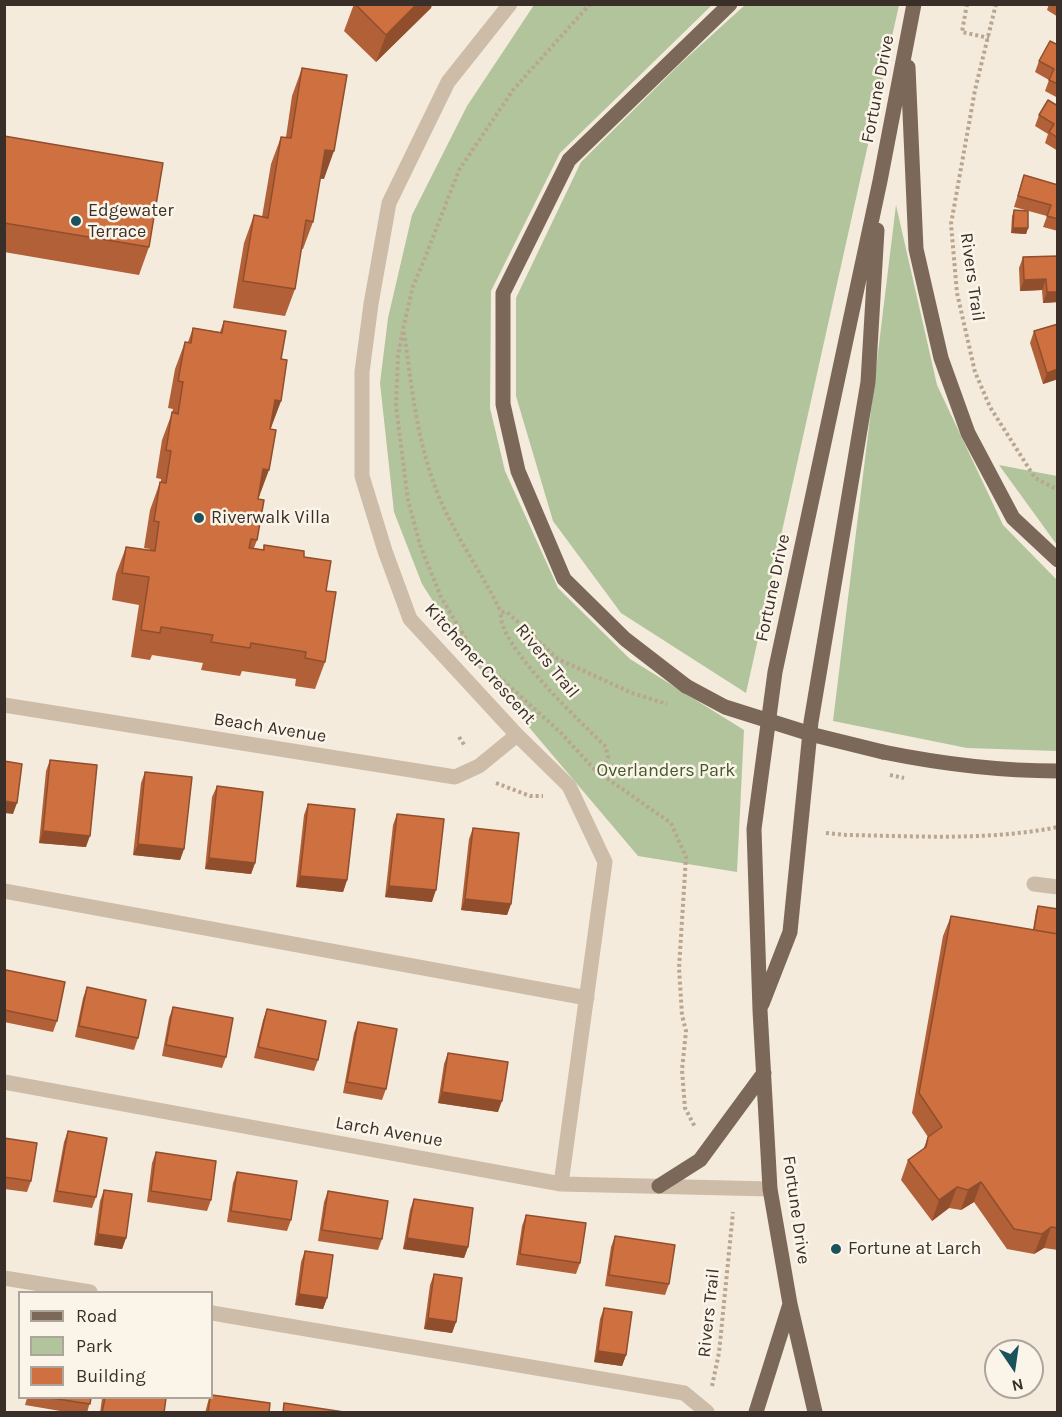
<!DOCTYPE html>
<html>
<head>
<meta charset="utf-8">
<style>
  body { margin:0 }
  #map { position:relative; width:1062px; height:1417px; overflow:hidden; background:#f4ebdc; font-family:Karla,sans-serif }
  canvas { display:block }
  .frame { position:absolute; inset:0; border:6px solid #392f28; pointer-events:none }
  .legend { position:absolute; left:18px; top:1291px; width:195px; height:108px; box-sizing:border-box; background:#fbf4e9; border:2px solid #ada59c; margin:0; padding:8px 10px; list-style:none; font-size:18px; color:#392f28 }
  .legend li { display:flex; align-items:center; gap:12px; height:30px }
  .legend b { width:30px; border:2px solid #ada59c }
  .north { position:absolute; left:984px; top:1339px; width:60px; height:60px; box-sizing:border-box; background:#fbf4e9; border:2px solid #ada59c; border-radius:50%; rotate:167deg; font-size:16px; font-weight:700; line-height:24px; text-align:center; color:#392f28 }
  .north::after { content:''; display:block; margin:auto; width:21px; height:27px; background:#1b535d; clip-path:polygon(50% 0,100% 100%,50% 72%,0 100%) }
</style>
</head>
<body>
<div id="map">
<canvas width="1062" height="1417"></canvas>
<div class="frame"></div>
<ul class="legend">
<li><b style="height:8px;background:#7c6858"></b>Road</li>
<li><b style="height:16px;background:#b2c49b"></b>Park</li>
<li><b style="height:16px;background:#ce7040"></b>Building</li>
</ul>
<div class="north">N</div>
</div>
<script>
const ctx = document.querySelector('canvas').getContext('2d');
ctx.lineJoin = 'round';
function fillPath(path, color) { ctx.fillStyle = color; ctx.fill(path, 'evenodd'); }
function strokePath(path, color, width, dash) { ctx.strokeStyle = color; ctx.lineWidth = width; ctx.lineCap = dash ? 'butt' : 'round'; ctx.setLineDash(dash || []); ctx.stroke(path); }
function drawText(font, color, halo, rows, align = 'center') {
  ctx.font = font + ' Karla,sans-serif'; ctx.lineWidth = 5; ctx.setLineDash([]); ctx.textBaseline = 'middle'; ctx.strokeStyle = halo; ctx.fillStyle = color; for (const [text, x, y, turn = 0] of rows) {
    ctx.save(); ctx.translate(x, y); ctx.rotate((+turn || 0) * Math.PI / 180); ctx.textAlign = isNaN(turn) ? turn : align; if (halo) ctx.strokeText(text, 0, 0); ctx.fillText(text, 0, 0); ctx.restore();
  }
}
fillPath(new Path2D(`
  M534,5H712L560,153L491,291L490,408L505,471L558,588L630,659L744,730L737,872L638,856L467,654L422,584L394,512L380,383L388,318L412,215L467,106Z
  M745,5H899L746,693L621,613L553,521L516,396V298L581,162L681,63Z
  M896,205L937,385L1003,525L1057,580V751L967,748L833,721Z
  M999,465L1057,476V545Z`), '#b2c49b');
strokePath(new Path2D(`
  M967,4L962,32L989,38
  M996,4L975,90L951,224L957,293L975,372L990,407L1035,478L1058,490
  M404,332C411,382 416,433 433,481C448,526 480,569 501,612
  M469,644L441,597L420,545L408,500L396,406L398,356L403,329L413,286L423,263L459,170L513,90L590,4
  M498,676L561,733L595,770L671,823L686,857L679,968L682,1015L686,1031L682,1070L685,1108L695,1127
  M459,737L465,746
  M595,770L605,764L608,757L606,747C582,723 496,644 501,612H507L558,659L632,693L667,704
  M496,783L530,796H543
  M826,833L846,835C917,836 988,841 1058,827
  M712,1386L719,1353L733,1212`), '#b9a691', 4, [3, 3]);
strokePath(new Path2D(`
  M510,4L448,82L389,203L371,304L362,372V476L385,551L410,619L517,735L569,786L605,862L561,1184
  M4,705L455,777L479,766L517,735
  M1034,884L1058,887
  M4,891L587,998
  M4,1082L561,1184L770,1189
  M4,1278L90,1292
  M212,1313L684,1393L707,1412`), '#cdbca7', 15);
strokePath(new Path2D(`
  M908,67L916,249L941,358L968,433L1013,518L1058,560
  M686,686L625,639L564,579L518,471L503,404V293L569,160L730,4
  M883,752C942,764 998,771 1058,771
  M762,1004L790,932L811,722L868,382L877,230
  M659,1186L700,1160L764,1073
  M756,1412L790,1304
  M815,1412L790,1304L770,1189L760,1010L754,829L775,672L880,181L914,4`), '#7c6858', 15);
strokePath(new Path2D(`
  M890,775L904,778`), '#b9a691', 4, [3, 3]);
strokePath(new Path2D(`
  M686,686L725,707L814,735L883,752`), '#7c6858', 15);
fillPath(new Path2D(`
  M354,4H432L431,8L376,62L344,31Z
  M1049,4H1058V17L1047,10Z
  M1058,45V98L1045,91L1049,80L1035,72L1039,61Z
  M302,68L324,179L320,178L313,222L303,249H301L295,289L285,316L233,308L244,243L254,215L262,217L271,164L281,137H286L292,96Z
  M1058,106V151L1045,143L1048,134L1035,126L1039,115Z
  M4,136L149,247L139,275L4,252Z
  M1024,175L1058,185V231L1043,227L1047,216L1014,207Z
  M1014,210L1028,228L1026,234L1011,233L1012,216Z
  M1058,256V302L1043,303L1042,290L1020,291L1019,268L1023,257Z
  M224,321L281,359V401L270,428L259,497H258L257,540L254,548L263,550L264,545L304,557L326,591L325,662L315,689L295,686L296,679L242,671L240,676L201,670L203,663L152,655L150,660L131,657L139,605L112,600L116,574L126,547L149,550L150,549L144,548L150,510L160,482H161V479L156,478L162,440L172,413L173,409L168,408L175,369L185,342H188L193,328L220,332Z
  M1034,331L1058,379L1043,384L1030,343Z
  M50,760L86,847L39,843L46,771Z
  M145,772L184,849L180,860L133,855L141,783Z
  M217,786L255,863L251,874L205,869L212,797Z
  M308,804L347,880L343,892L296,887L304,815Z
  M397,814L432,902L385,897L393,825Z
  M473,828L511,904L507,915L461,910L469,839Z
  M1038,906L1058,909V1250L1044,1248L1034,1254L1007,1249L974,1202L961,1210L949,1208L932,1221L901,1180L908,1160L923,1150L928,1137L912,1113L943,936L951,916L1033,930L1036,911Z
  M6,970L57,1021L53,1032L4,1022V974Z
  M87,987L138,1038L134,1050L75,1037L83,998Z
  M173,1007L226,1057L222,1068L162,1056L169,1018Z
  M267,1009L318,1060L314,1071L254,1058L263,1020Z
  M358,1022L386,1089L382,1100L343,1093L354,1033Z
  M448,1053L498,1112L438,1103L444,1064Z
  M68,1131L96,1197L92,1208L53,1202L64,1142Z
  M4,1138L31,1181L27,1192L4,1189Z
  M156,1152L211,1200L207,1211L147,1202L152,1163Z
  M237,1172L291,1220L287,1231L227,1222L233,1183Z
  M104,1190L126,1238L122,1249L94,1245L100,1201Z
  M328,1191L382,1239L378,1250L318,1241L324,1202Z
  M414,1199L468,1247L464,1258L403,1249L410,1210Z
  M526,1215L580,1263L576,1274L516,1265L522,1226Z
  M615,1236L669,1284L665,1295L605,1286L611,1247Z
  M305,1251L327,1298L323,1309L295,1305L301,1262Z
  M434,1274L456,1322L452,1333L424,1329L430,1285Z
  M604,1308L626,1355L622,1366L594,1362L600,1319Z
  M27,1398H91L87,1413H72L25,1405Z
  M102,1398H166L164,1413H100Z
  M209,1398H212L269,1413H205Z`), '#b16037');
fillPath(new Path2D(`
  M417,4H432L431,8L376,62L386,35Z
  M325,150L334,151L324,179L315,178Z
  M1013,228H1028L1026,234L1011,233Z
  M1046,279L1042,290L1020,291L1024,280Z
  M1047,292H1058V302L1043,303Z
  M1058,369V379L1043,384L1047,373Z
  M275,400L281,401L271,428L265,427Z
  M263,469L269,470L259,497L253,496Z
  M4,801L17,803L13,814L4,813Z
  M43,831L90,836L86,847L39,843Z
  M138,844L184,849L180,860L133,855Z
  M209,858L255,863L251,874L205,869Z
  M300,876L347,880L343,892L296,887Z
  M389,886L436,890L432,902L385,897Z
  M465,899L511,904L507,915L461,910Z
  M442,1092L502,1101L498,1112L438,1103Z
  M981,1182L974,1202L961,1210L968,1190Z
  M957,1187L949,1208L932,1221L939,1200Z
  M1051,1227L1044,1248L1034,1254L1042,1234Z
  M98,1234L126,1238L122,1249L94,1245Z
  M407,1238L468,1247L464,1258L403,1249Z
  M299,1294L327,1298L323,1309L295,1305Z
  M428,1318L456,1322L452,1333L424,1329Z
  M598,1351L626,1355L622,1366L594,1362Z`), '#904e2d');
const building = new Path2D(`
  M355,4H417L386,35Z
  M1050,41L1058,45V84L1049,80L1054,69L1039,61Z
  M302,68L347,75L334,151L325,150L313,222L306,220L295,289L243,281L254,215L268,218L281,137L291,138Z
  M1048,100L1058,106V138L1049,132L1054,124L1039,115Z
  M4,136L163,163L149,247L4,223Z
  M1024,175L1058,185V219L1047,216L1051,205L1018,196Z
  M1014,210L1028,211V228H1013Z
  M1058,256V292H1047L1046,279L1024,280L1023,257Z
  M224,321L286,331L281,359L287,360L281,401L275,400L270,429L276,430L269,470L263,469L258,499L264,500L257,540L251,539L249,548L264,550V545L304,551V557L331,561L326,591L336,592L325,662L305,658L306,652L251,643L250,648L211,642L213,635L161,627L160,633L141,630L149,577L122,573L126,547L155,551L159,522L154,521L160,482L166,483L171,451L166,450L172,412L178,414L183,382L178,381L185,342L191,343L193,328L222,333Z
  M1058,324V369L1047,373L1034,331Z
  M50,760L97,765L90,836L43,831Z
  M4,761L22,764L17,803L4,801Z
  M145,772L192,777L184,849L138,844Z
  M217,786L263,792L255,863L209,858Z
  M308,804L355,809L347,880L300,876Z
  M397,814L444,819L436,890L389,886Z
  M473,828L519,833L511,904L465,899Z
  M1038,906L1058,909V934L1034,930Z
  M951,916L1058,934V1228L1051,1227L1042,1234L1014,1229L981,1182L968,1190L957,1187L939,1200L908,1160L926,1147L928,1137L942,1127L919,1093Z
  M6,970L65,982L57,1021L4,1010V976Z
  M87,987L146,1000L138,1038L79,1026Z
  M173,1007L233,1018L226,1057L166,1045Z
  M267,1009L326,1021L318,1060L258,1047Z
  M358,1022L397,1029L386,1089L347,1082Z
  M448,1053L508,1062L502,1101L442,1092Z
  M68,1131L107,1138L96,1197L57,1191Z
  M4,1138L37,1143L31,1181L4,1177Z
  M156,1152L216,1161L211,1200L151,1191Z
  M237,1172L297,1181L291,1220L231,1211Z
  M104,1190L132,1194L126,1238L98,1234Z
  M328,1191L388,1201L382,1239L322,1230Z
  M414,1199L473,1208L468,1247L407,1238Z
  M526,1215L586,1223L580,1263L520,1254Z
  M615,1236L675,1245L669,1284L609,1275Z
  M305,1251L333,1255L327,1298L299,1294Z
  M434,1274L462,1278L456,1322L428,1318Z
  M604,1308L632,1312L626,1355L598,1351Z
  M212,1395L270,1403L269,1413H208L210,1398H212Z
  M51,1398H91L90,1404Z
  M105,1398H166L164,1413H102Z
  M284,1403L344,1412V1413H283Z`);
fillPath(building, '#ce7040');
strokePath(building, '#904e2d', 1.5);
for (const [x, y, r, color] of [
  [76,221,6,"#1b535d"],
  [199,518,6,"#1b535d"],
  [836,1249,6,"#1b535d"]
]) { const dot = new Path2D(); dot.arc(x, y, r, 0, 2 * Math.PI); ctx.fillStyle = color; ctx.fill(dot); strokePath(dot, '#fbf4e9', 2); }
drawText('18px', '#392f28', '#fbf4e9', [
  ["Fortune Drive",878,89,-79],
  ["Rivers Trail",972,277,82],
  ["Fortune Drive",773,588,-78],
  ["Rivers Trail",547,661,51],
  ["Kitchener Crescent",480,664,48],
  ["Beach Avenue",270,728,9],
  ["Larch Avenue",389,1132,10],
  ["Fortune Drive",796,1210,82],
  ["Rivers Trail",709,1313,-84]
]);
drawText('18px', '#392f28', '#fbf4e9', [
  ["Edgewater",88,211],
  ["Terrace",88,232],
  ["Riverwalk Villa",211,518],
  ["Fortune at Larch",848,1249]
], 'left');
drawText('18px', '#43592a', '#fbf4e9', [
  ["Overlanders Park",666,771]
]);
</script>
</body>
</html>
